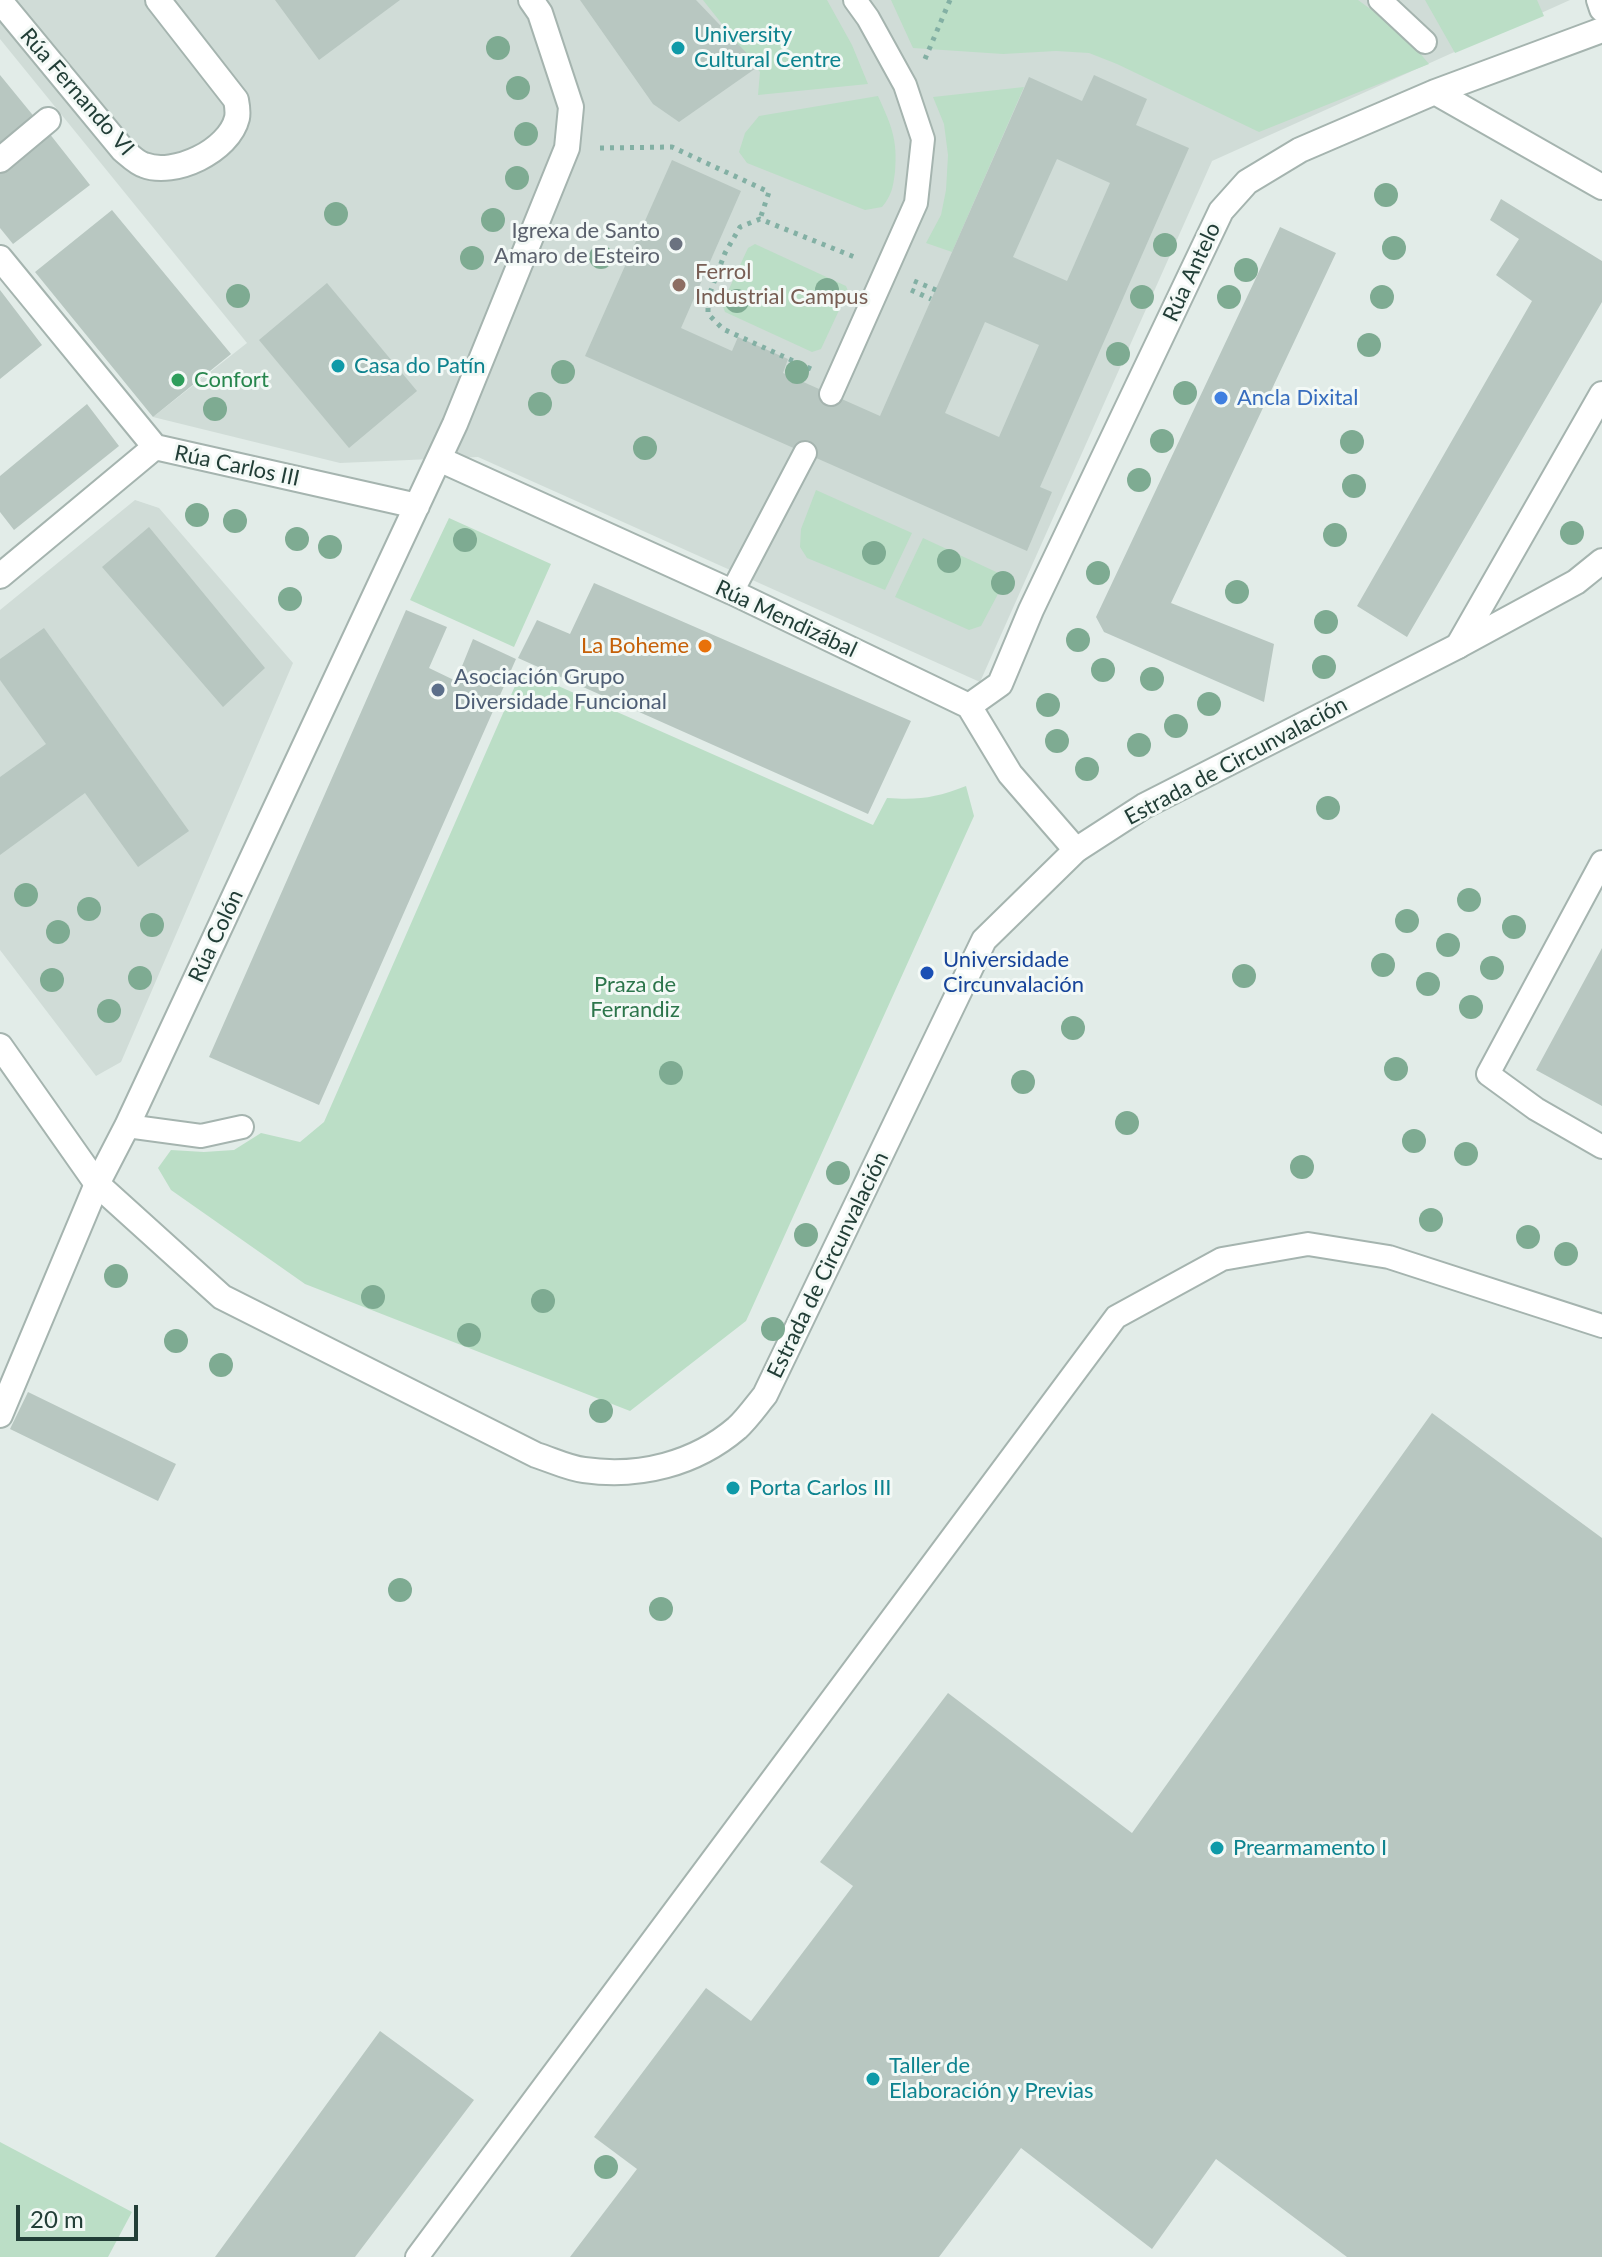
<!DOCTYPE html>
<html>
<head>
<meta charset="utf-8">
<style>
  body { margin:0 }
  #map { position:relative; width:1602px; height:2257px; overflow:hidden; background:#e2ece8; font-family:Lato,sans-serif }
  canvas { display:block }
  .scale { position:absolute; left:16px; top:2205px; width:122px; height:36px; box-sizing:border-box; border:4px solid #223e37; border-top:0; padding-left:10px; font-size:24px; line-height:28px; white-space:nowrap; color:#223e37; -webkit-text-stroke:6px #f3f9f6; paint-order:stroke }
</style>
</head>
<body>
<div id="map">
<canvas width="1602" height="2257"></canvas>
<div class="scale">20 m</div>
</div>
<script>
const ctx = document.querySelector('canvas').getContext('2d');
ctx.lineJoin = 'round';
function fillPath(path, color) { ctx.fillStyle = color; ctx.fill(path, 'evenodd'); }
function strokePath(path, color, width, dash) { ctx.strokeStyle = color; ctx.lineWidth = width; ctx.lineCap = dash ? 'butt' : 'round'; ctx.setLineDash(dash || []); ctx.stroke(path); }
function drawText(font, color, halo, rows, align = 'center') {
  ctx.font = font + ' Lato,sans-serif'; ctx.lineWidth = 6; ctx.setLineDash([]); ctx.textBaseline = 'middle'; ctx.strokeStyle = halo; ctx.fillStyle = color; for (const [text, x, y, turn = 0] of rows) {
    ctx.save(); ctx.translate(x, y); ctx.rotate((+turn || 0) * Math.PI / 180); ctx.textAlign = isNaN(turn) ? turn : align; if (halo) ctx.strokeText(text, 0, 0); ctx.fillText(text, 0, 0); ctx.restore();
  }
}
fillPath(new Path2D(`
  M0,0H1570L1212,161L980,682L478,457L340,463L153,417L247,343L0,39Z
  M135,500L159,508L293,663L121,1062L96,1076L0,950V610Z`), '#d0dcd7');
fillPath(new Path2D(`
  M703,0H827L852,45L868,84L758,95L760,72Z
  M891,0H1358L1403,33L1429,64L1259,132L1117,64L1089,53L1056,51L1003,54L913,48Z
  M1425,0H1537L1544,16L1455,53Z
  M1024,87L952,252L926,243L941,215L946,190L948,155L944,124L933,97Z
  M878,96C891,125 898,139 895,172C893,187 892,195 882,207L865,210L747,163L739,152L745,133L759,116Z
  M755,244L846,286L848,291L821,349L812,352L725,312L722,304L748,248Z
  M816,490L912,533L885,590L807,558L800,547L801,529Z
  M449,518L551,564L514,647L410,600Z
  M923,538L1007,577L981,626L969,630L895,597Z
  M522,670L873,825L887,798C920,800 935,798 966,786L974,816L746,1321L630,1411L305,1284L171,1190L158,1168L171,1150L204,1152L234,1150L261,1133L300,1142L324,1122Z
  M0,2142L132,2212L108,2257H0Z`), '#bbdec6');
fillPath(new Path2D(`
  M275,0H400L319,60Z
  M580,0H696L759,66L679,122L653,104Z
  M0,75L36,119L0,148Z
  M1094,75L1147,99L1136,125L1189,148L1040,487L1052,492L1027,551L585,356L672,160L741,191L681,328L732,351L738,337L788,359L783,373L880,416L1029,77L1082,101ZM1057,159L1110,183L1067,281L1013,257ZM985,322L1039,345L999,437L945,413Z
  M49,133L90,185L13,244L0,228V173Z
  M1501,199L1602,261V302L1407,637L1357,606L1532,301L1496,275L1519,239L1490,220Z
  M112,210L231,354L153,417L35,272Z
  M1280,227L1336,253L1171,603L1274,644L1264,702L1104,632L1096,617Z
  M327,283L417,391L349,448L259,340Z
  M0,290L42,345L0,379Z
  M87,404L119,446L14,530L0,512V476Z
  M149,527L265,668L223,707L102,567Z
  M594,583L911,721L868,814L518,658L537,620L570,634Z
  M406,610L447,627L429,668L456,681L473,639L516,659L319,1105L209,1057Z
  M44,628L189,831L138,867L85,793L0,855V777L46,744L0,680V659Z
  M1602,948V1106L1536,1070Z
  M28,1392L176,1464L158,1501L10,1429Z
  M1432,1413L1602,1538V2257H1347L1216,2159L1152,2249L1021,2148L939,2257H570L637,2169L594,2137L706,1988L751,2021L853,1886L820,1862L948,1693L1132,1833Z
  M380,2031L474,2100L355,2257H215Z`), '#b8c7c1');
const service = new Path2D(`
  M1380,0L1425,42
  M831,394L916,203L923,139L905,85L868,18L855,0
  M732,592L805,453
  M1602,862L1488,1074L1536,1109L1602,1147
  M127,1126L201,1136L242,1127
  M417,2257L1116,1317L1222,1259L1308,1244L1389,1257L1602,1326`);
const pedestrian = new Path2D(`
  M0,160L48,120`);
const minor = new Path2D(`
  M0,1L123,150C129,155 137,163 144,165C174,177 229,151 237,118C238,113 237,105 236,100L158,0
  M1435,92L1602,187
  M0,258L155,447L417,506
  M439,459L732,592L969,706L1010,774L1076,850
  M0,576L155,447
  M1458,646L1602,394
  M969,706L1000,684L1031,610L1221,211L1247,182L1300,150L1435,92L1602,30
  M0,1415L97,1184L127,1126L455,424L567,148L571,107L540,13L531,0`);
const tertiary = new Path2D(`
  M1599,0L1602,9
  M0,1046L97,1184L222,1297L536,1455C552,1460 568,1468 584,1470C639,1478 695,1464 737,1428C747,1419 756,1406 765,1395L984,940L1076,850L1144,806L1458,646L1576,582L1602,561`);
strokePath(service, '#a5b4af', 26);
strokePath(pedestrian, '#a5b4af', 28);
strokePath(minor, '#a5b4af', 28);
strokePath(tertiary, '#a5b4af', 28);
strokePath(new Path2D(`
  M925,59L950,0
  M600,148L672,147L769,192L760,219
  M914,281L936,290
  M911,290L931,299
  M811,369L723,329L708,314V298L725,253L740,227L760,219L857,258`), '#83b0a4', 5, [4, 6]);
strokePath(service, '#fff', 22);
strokePath(pedestrian, '#fff', 24);
strokePath(minor, '#fff', 24);
strokePath(tertiary, '#fff', 24);
ctx.fillStyle = '#7eab92';
for (const [x, y] of [
  [498,48],
  [518,88],
  [526,134],
  [517,178],
  [1386,195],
  [336,214],
  [493,220],
  [1165,245],
  [1394,248],
  [601,257],
  [472,258],
  [1246,270],
  [827,290],
  [238,296],
  [1142,297],
  [1229,297],
  [1382,297],
  [737,301],
  [1369,345],
  [1118,354],
  [563,372],
  [797,372],
  [1185,393],
  [540,404],
  [215,409],
  [1162,441],
  [1352,442],
  [645,448],
  [1139,480],
  [1354,486],
  [197,515],
  [235,521],
  [1572,533],
  [1335,535],
  [297,539],
  [465,540],
  [330,547],
  [874,553],
  [949,561],
  [1098,573],
  [1003,583],
  [1237,592],
  [290,599],
  [1326,622],
  [1078,640],
  [1324,667],
  [1103,670],
  [1152,679],
  [1209,704],
  [1048,705],
  [1176,726],
  [1057,741],
  [1139,745],
  [1087,769],
  [1328,808],
  [26,895],
  [1469,900],
  [89,909],
  [1407,921],
  [152,925],
  [1514,927],
  [58,932],
  [1448,945],
  [1383,965],
  [1492,968],
  [1244,976],
  [140,978],
  [52,980],
  [1428,984],
  [1471,1007],
  [109,1011],
  [1073,1028],
  [1396,1069],
  [671,1073],
  [1023,1082],
  [1127,1123],
  [1414,1141],
  [1466,1154],
  [1302,1167],
  [838,1173],
  [1431,1220],
  [806,1235],
  [1528,1237],
  [1566,1254],
  [116,1276],
  [373,1297],
  [543,1301],
  [773,1329],
  [469,1335],
  [176,1341],
  [221,1365],
  [601,1411],
  [400,1590],
  [661,1609],
  [606,2167]
]) { ctx.beginPath(); ctx.arc(x, y, 12, 0, 2 * Math.PI); ctx.fill(); }
for (const [x, y, r, color] of [
  [678,48,8,"#0f9aa8"],
  [676,244,8,"#6b7280"],
  [679,285,8,"#8d6e63"],
  [338,366,8,"#0f9aa8"],
  [178,380,8,"#2e9e5b"],
  [1221,398,8,"#3f7fe0"],
  [705,646,8,"#e8710a"],
  [438,690,8,"#5c6f8a"],
  [927,973,8,"#1a4fb4"],
  [733,1488,8,"#0f9aa8"],
  [1217,1848,8,"#0f9aa8"],
  [873,2079,8,"#0f9aa8"]
]) { const dot = new Path2D(); dot.arc(x, y, r, 0, 2 * Math.PI); ctx.fillStyle = color; ctx.fill(dot); strokePath(dot, '#f3f9f6', 3); }
drawText('22px', '#0d838f', '#f3f9f6', [
  ["University",694,35],
  ["Cultural Centre",694,60],
  ["Casa do Patín",354,366],
  ["Porta Carlos III",749,1488],
  ["Prearmamento I",1233,1848],
  ["Taller de",889,2066],
  ["Elaboración y Previas",889,2091]
], 'left');
drawText('22px', '#223e37', '#f3f9f6', [
  ["Rúa Fernando VI",77,92,49],
  ["Rúa Antelo",1192,272,-65],
  ["Rúa Carlos III",237,466,12],
  ["Rúa Mendizábal",786,619,25],
  ["Estrada de Circunvalación",1236,761,-28],
  ["Rúa Colón",216,936,-65],
  ["Estrada de Circunvalación",828,1265,-64]
]);
drawText('22px', '#5b616d', '#f3f9f6', [
  ["Igrexa de Santo",660,231],
  ["Amaro de Esteiro",660,256]
], 'right');
drawText('22px', '#785e54', '#f3f9f6', [
  ["Ferrol",695,272],
  ["Industrial Campus",695,297]
], 'left');
drawText('22px', '#27864d', '#f3f9f6', [
  ["Confort",194,380]
], 'left');
drawText('22px', '#366cbe', '#f3f9f6', [
  ["Ancla Dixital",1237,398]
], 'left');
drawText('22px', '#c56008', '#f3f9f6', [
  ["La Boheme",689,646]
], 'right');
drawText('22px', '#4e5e75', '#f3f9f6', [
  ["Asociación Grupo",454,677],
  ["Diversidade Funcional",454,702]
], 'left');
drawText('22px', '#164399', '#f3f9f6', [
  ["Universidade",943,960],
  ["Circunvalación",943,985]
], 'left');
drawText('22px', '#2c754b', '#f3f9f6', [
  ["Praza de",635,985],
  ["Ferrandiz",635,1010]
]);
</script>
</body>
</html>
